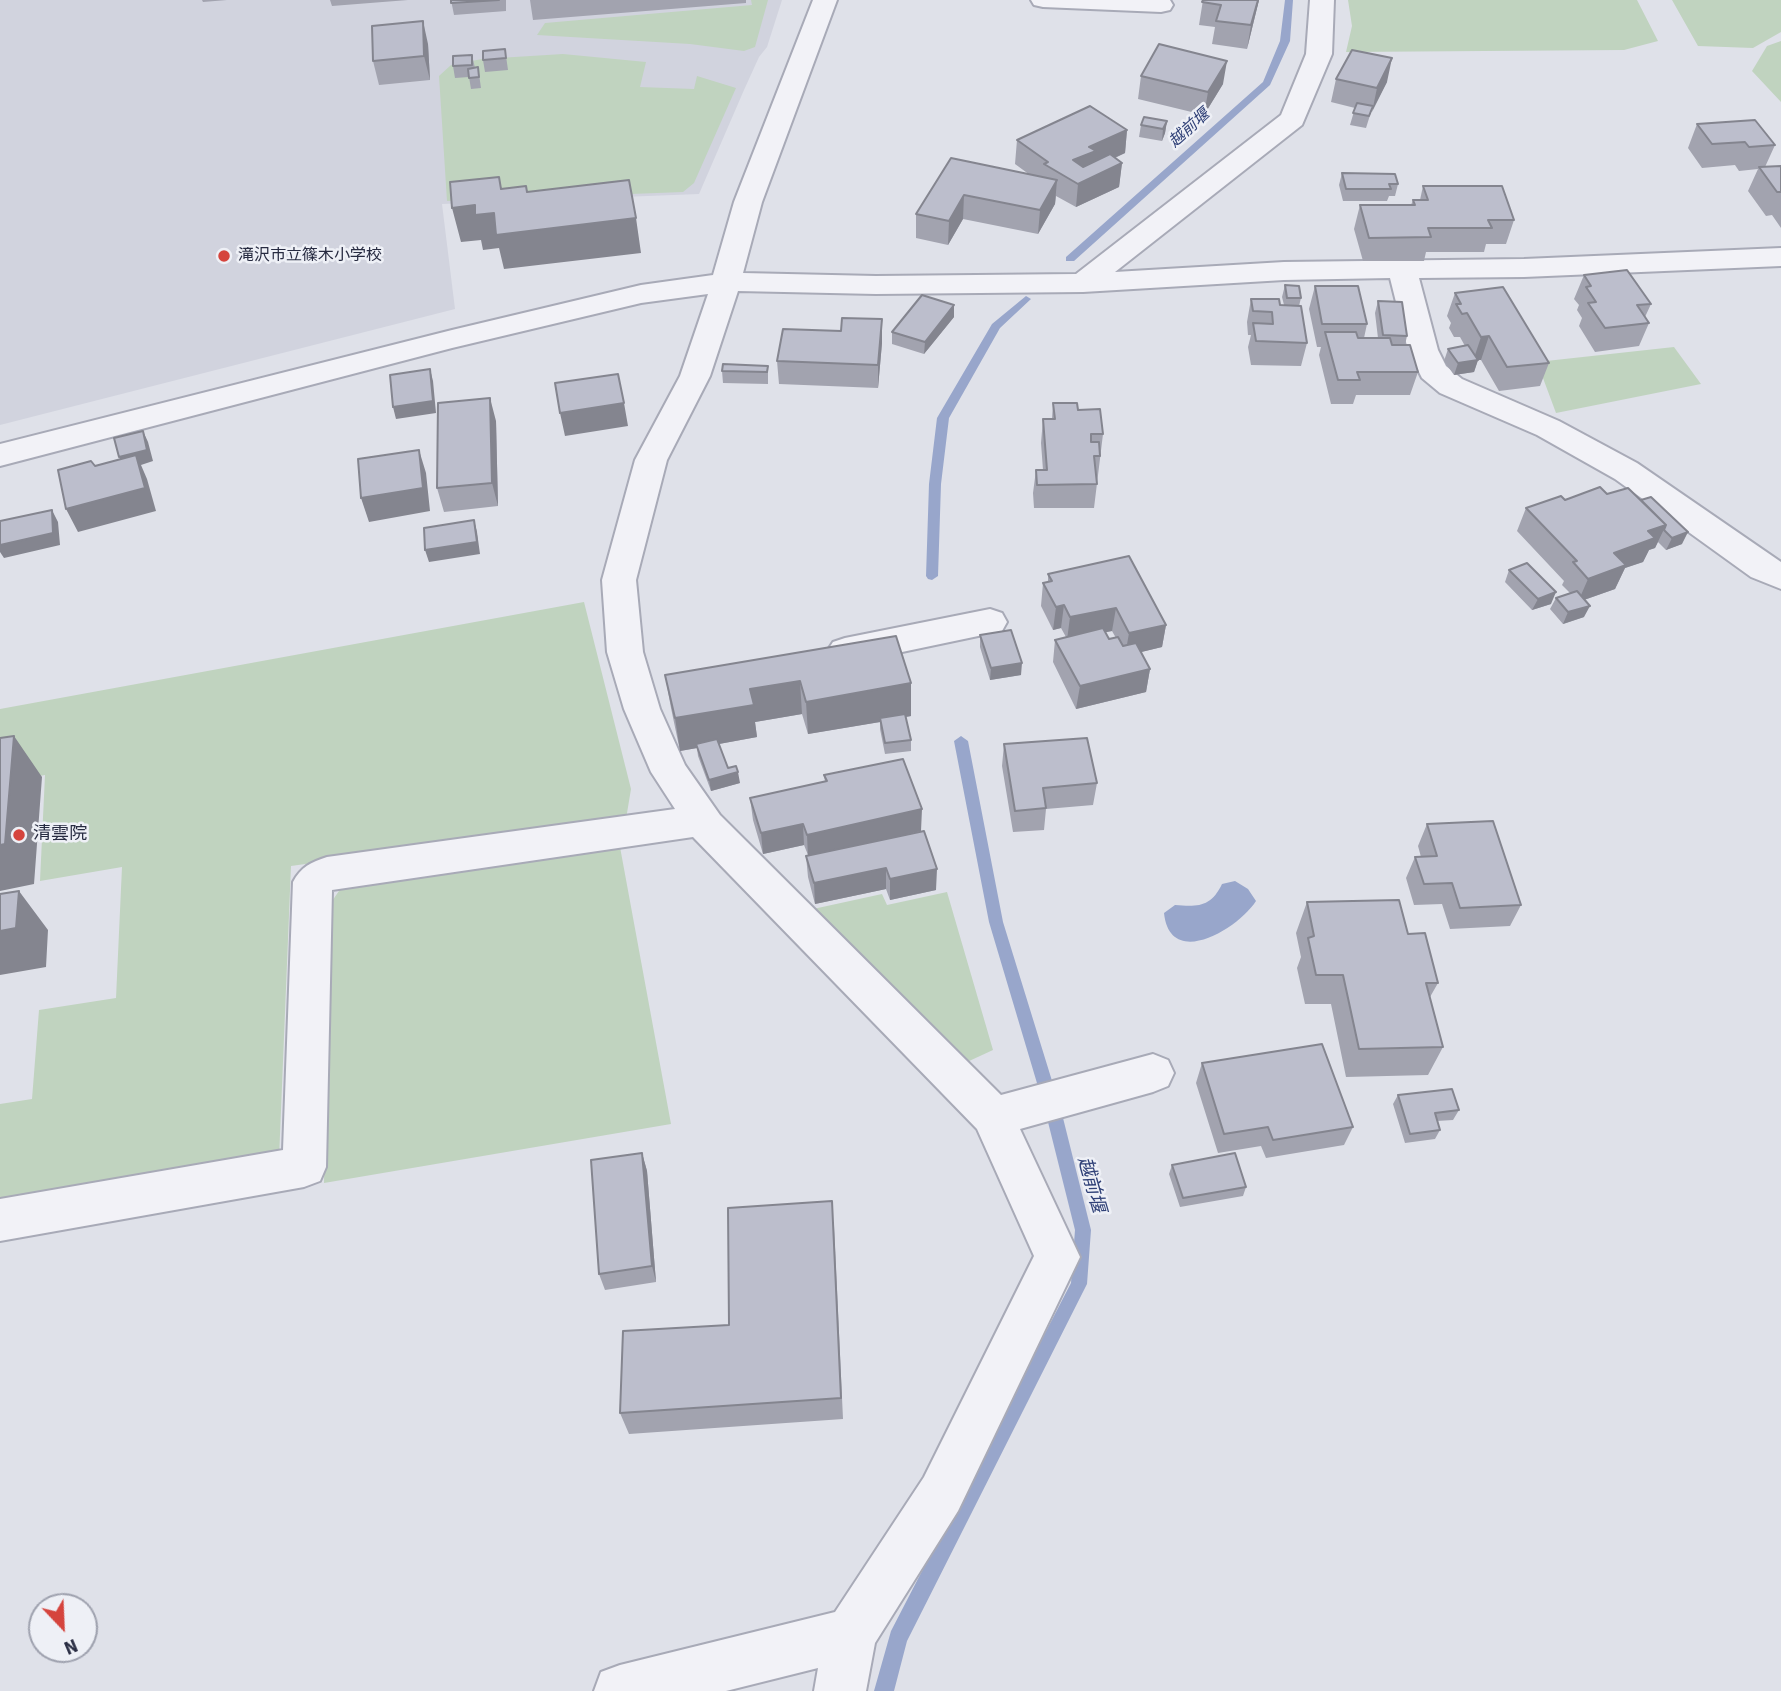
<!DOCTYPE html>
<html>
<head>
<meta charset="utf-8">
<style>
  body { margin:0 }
  #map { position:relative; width:1781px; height:1691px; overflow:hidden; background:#dfe1e9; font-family:"Source Sans 3",sans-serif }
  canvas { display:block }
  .north { position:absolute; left:28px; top:1593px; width:70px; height:70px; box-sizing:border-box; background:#eef0f6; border:2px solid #9ea1ae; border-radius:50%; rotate:157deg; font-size:19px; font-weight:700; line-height:28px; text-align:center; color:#272b41 }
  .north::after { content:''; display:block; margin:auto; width:24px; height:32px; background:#d5443d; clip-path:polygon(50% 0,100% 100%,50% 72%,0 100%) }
</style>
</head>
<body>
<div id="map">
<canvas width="1781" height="1691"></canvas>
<div class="north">N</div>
</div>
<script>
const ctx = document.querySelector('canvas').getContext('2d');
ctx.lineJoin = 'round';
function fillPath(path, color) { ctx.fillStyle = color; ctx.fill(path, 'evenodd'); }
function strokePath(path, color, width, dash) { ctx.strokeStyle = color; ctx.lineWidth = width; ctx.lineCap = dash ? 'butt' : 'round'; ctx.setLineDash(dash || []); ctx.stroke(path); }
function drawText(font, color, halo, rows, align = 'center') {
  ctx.font = font + ' "Source Sans 3","Noto Sans JP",sans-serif'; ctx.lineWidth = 5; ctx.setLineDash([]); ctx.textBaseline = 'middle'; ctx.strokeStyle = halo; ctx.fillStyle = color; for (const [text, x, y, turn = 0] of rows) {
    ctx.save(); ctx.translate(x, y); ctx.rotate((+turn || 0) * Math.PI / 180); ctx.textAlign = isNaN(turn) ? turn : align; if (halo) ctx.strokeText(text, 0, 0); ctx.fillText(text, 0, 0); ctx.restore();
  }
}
fillPath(new Path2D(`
  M0,0H782L767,47L759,57L744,90L699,194L442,204L455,309L0,425Z`), '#d1d3de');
fillPath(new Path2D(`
  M751,0H768L755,47L744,51L690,44L537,35L545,23L752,5Z
  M1348,0H1637L1658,41L1624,50L1346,52L1352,26Z
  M1672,0H1781V32L1753,48L1698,46Z
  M1781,41V102L1752,71L1767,46Z
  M563,54L646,62L640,87L694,89L697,76L736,88L694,183L683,192L447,201L439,76L451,65L482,59Z
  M1674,347L1701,384L1556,413L1537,362Z
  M584,602L631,789L626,819L291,866L279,1159L0,1206V1104L32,1099L39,1010L116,998L122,867L40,881L45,775L0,783V709Z
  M620,847L671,1124L324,1183L328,907L341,888Z
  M947,892L993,1050L967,1062L804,911L882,894L887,905Z`), '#c0d3bf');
fillPath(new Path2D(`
  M1235,881L1248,889L1256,901C1238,929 1170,970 1164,913L1175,905C1198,907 1211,907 1222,884Z`), '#98a6cb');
fillPath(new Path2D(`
  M1285,0H1293L1290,41L1270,85L1074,261H1066V257L1263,82L1280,41Z
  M1026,296L1031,299L1000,328L949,418L941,484L938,576L932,580L928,579L926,576L929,484L937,418L992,324Z
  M961,736L968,741L1003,922L1061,1110L1091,1230L1087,1284L907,1641L894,1691H874L891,1631L1071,1283L1075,1230L1045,1110L989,922L954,741Z`), '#98a6cb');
const minor = new Path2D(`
  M813,0H837L762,202L743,273L876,276L1076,274L1281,115L1306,54L1310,0H1334L1332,54L1302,125L1115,272L1284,262L1524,259L1781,248V266L1524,277L1419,278L1438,350L1446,366L1462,379L1559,421L1637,463L1781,562V589L1751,577L1615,479L1537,435L1440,393L1422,378L1408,350L1390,278L1284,280L1083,292L876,294L738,291L710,376L667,460L636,580L643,652L660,709L685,765L720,815L1001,1095L1153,1054L1168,1060L1174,1073L1168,1086L1153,1092L1020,1129L1080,1257L958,1511L875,1643L866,1691H814L818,1668L726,1691H594L601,1672L620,1665L835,1612L924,1477L1034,1256L977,1129L693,837L332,890L326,1167L320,1181L304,1187L0,1241V1199L283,1150L293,882C301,867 311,862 327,857L675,809L651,772L624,709L607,652L602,580L635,460L680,376L708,294L641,303L452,348L0,466V444L452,330L641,285L713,275L734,202Z
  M1031,0H1170L1173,5L1170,10L1161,12L1043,7L1034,5Z
  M990,609L1002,613L1007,622L1002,631L845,664L833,660L827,651L833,642L845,638Z`);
strokePath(minor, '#a8aab7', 4);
fillPath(minor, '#f2f2f7');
fillPath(new Path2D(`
  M202,0H227L203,2Z
  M330,0H408L332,6Z
  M451,0H506V11L454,15Z
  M530,0H746V3L533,20Z
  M1203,0H1259L1247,49L1212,44L1215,27L1199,25Z
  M428,44L430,80L379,85L373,61Z
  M505,49L508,70L485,72L483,60Z
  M472,55L475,68L478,67L481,88L471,89L469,77L455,78L453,66Z
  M1141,76L1223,84L1204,115L1138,99Z
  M1336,79L1387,82L1371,112L1366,128L1350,125L1355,108L1331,102Z
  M1167,121L1165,133L1162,141L1139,137L1141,125Z
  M1697,124L1775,145L1765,167L1781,166V228L1772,215L1766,216L1748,191L1758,169L1739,171L1735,165L1702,168L1688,148Z
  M1127,130L1125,153L1115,158L1122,163L1119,187L1076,207L1056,196L1055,204L1038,234L963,219L948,245L916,238V214L951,158L1030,175L1015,164L1017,140Z
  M1342,173L1398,184L1395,196H1389L1387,201H1343L1339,185Z
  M1423,186L1514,220L1506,244H1486L1484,252H1426L1424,261H1363L1354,229L1360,205H1411L1413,200H1420Z
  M1584,275L1651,304L1645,317L1649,323L1639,346L1595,352L1579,326L1582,318L1577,310L1579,305L1574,299Z
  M1285,285L1301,298L1299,306L1307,343L1301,366L1251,365L1248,347L1251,335H1248L1247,322L1251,299L1284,305L1282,297Z
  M1315,286L1367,324L1364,338H1378L1375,313L1378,301L1407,336L1405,345L1418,372L1410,395H1356L1353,404H1331L1319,355L1321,347H1317L1309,309Z
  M1455,293L1549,363L1540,386L1499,391L1481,360H1478L1474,372L1454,375L1444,361L1448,349L1465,346L1460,337H1454L1449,328L1451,323L1447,316Z
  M954,305V317L924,354L892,344V332Z
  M882,319V343L878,388L779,384L777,361Z
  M768,366V384L723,383L722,371Z
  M1053,403L1078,410L1103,434L1094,508H1034L1033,493L1036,470H1043L1041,443L1043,419H1052Z
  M496,421L498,506L444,512L437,488Z
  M1628,488L1682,544L1666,550L1658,542L1655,548L1649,550L1643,562L1625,568L1615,589L1584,600V617L1563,624L1550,609L1556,598L1570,593L1562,585L1564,581L1517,531L1526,508L1565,500L1607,494Z
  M1509,570L1551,604L1532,610L1505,582Z
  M1048,574L1166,625L1162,647L1141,652L1150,669L1146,692L1076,709L1053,662L1055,640L1066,637L1061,628L1053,630L1041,606L1043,583L1048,582ZM1112,631L1116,638L1109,639L1105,632Z
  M980,635L1021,675L990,680L980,647Z
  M665,675L911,683V716L906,717L911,740V751L885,754L880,729V722L808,734L802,714L755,722L757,737L719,744L728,768L740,783L711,791L698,756L697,748L680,751L671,708Z
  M1004,744L1097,783L1093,805L1046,809L1044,830L1013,832L1002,766Z
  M824,775L921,831L875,841L936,890L890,900L886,889L815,904L808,877L806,856L808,855L804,845L763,854L753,820L750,798L825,782Z
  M1427,824L1521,905L1510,926L1450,929L1442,904L1414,905L1406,878L1415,857H1421L1418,846Z
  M1307,902L1408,934L1438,983L1430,997L1443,1047L1428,1075L1346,1077L1331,1004H1305L1297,968L1301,957L1296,933Z
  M1202,1063L1353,1127L1344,1145L1266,1158L1261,1146L1218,1153L1196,1083Z
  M1398,1095L1459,1110L1453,1120L1437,1121L1440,1130L1435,1139L1405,1143L1393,1104Z
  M642,1153L647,1171L656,1282L605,1290L599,1274Z
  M1172,1165L1246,1187L1243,1196L1180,1207L1169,1174Z
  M834,1226L843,1419L629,1434L620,1413L729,1325Z`), '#a2a3af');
fillPath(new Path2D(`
  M1258,0H1259L1247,49L1251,25Z
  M423,21L428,44L430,80L424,56Z
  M1392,58L1387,82L1372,112L1377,88Z
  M1227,61L1223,84L1204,115L1208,92Z
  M1167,121L1165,133L1162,141L1163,129Z
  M1127,130L1125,153L1094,167L1093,174L1073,160L1089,147Z
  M1122,163L1119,187L1076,207L1078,184Z
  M1057,180L1055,204L1038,234L1040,210Z
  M964,195L963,219L948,245L949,221Z
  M475,205L494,213L636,218L641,253L504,269L499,248L483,250L481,240L461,242L452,208Z
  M954,305V317L924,354L925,342Z
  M882,319V343L878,388V365Z
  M1489,336L1481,360H1478L1474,372L1454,375L1458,363L1473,361L1481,337Z
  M430,369L433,381L436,413L396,419L393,407Z
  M490,398L496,421L498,506L492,483Z
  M624,403L628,426L565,436L560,413Z
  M143,431L148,442L153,461L141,465L147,479L156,511L78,532L66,509L125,469L119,457Z
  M419,450L426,473L430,511L369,522L361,498Z
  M52,510L58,522L60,545L4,558L0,552V545Z
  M474,520L477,532L480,554L429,562L425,550Z
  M1666,525L1655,548L1649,550L1643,562L1625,568L1615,589L1578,602L1588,579L1614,553L1648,531Z
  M1688,532L1682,544L1666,550L1672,538Z
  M1556,592L1551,604L1532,610L1538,599Z
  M1064,605L1061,628L1053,630L1056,607Z
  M1590,606L1584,617L1563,624L1568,612Z
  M1116,608L1112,631L1067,640L1070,617Z
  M1166,625L1162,647L1125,656L1129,633Z
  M1022,663L1021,675L990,680L991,668Z
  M1150,669L1146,692L1076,709L1080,686Z
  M800,681L802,714L755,722L757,737L697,748L696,744L697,748L680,751L675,718L750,689Z
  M911,683V716L881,721L880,718V722L808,734L806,702Z
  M14,736L42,777L34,884L0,891V845Z
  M738,772L740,783L711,791L709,780Z
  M922,809L921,831L808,857L807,835Z
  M803,824L804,845L763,854L761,833Z
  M886,868V889L815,904L814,883Z
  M937,869L936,890L890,900V879Z
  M19,891L48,930L46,967L0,975V931Z
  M642,1153L647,1171L656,1282L652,1266Z`), '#84858f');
const building = new Path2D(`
  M451,0H499L451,3Z
  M1203,0H1258L1251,25L1216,21L1221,5L1202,2Z
  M423,21L424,56L373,61L372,26Z
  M1159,44L1227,61L1208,92L1141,76Z
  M505,49L506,58L483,60V51Z
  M1352,50L1392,58L1377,88L1336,79Z
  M472,55V65L453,66V56Z
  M478,67L479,77L469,78L468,69Z
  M1357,103L1373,106L1369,116L1353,113Z
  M1090,106L1127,130L1089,147L1096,151L1073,160L1083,167L1110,154L1122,163L1078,184L1044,164L1048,162L1017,140Z
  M1144,117L1167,121L1163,129L1141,125Z
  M1755,120L1775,145L1749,147L1745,142L1712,144L1697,124Z
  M951,158L1057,180L1040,210L964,195L949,221L916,214Z
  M1781,166V192H1777L1759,167Z
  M1342,173L1395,174L1398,184H1389L1391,189H1346Z
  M499,177L501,189L526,186L527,192L629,180L636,218L496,235L494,213L475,215V205L452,208L450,182Z
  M1423,186H1502L1514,220H1488L1492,228H1428L1431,237L1369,238L1360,205H1415L1413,200H1428Z
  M1627,270L1651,304L1637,305L1649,323L1605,328L1588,303L1596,302L1586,287L1591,286L1584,275Z
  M1285,285L1299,286L1301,298H1287Z
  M1315,286H1358L1367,324H1322Z
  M1503,287L1549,363L1507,367L1489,336L1481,337L1467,313L1462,314L1456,304H1461L1455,293Z
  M922,295L954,305L925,342L892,332Z
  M1251,299H1279L1280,305L1301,306L1307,343L1256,341L1253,323L1273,324L1272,312L1253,311Z
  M1378,301L1402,302L1407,336L1383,335Z
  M842,318L882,319L878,365L777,361L783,329L841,331Z
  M1325,332H1356L1358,338H1390L1392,345H1410L1418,372H1357L1360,380H1338Z
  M1468,345L1478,360L1458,363L1448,349Z
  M723,364L768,366L767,372L722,371Z
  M430,369L433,401L393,407L390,375Z
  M618,374L624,403L560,413L555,383Z
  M490,398L492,483L437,488L438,403Z
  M1053,403H1077L1078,410L1100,409L1103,434H1091V442H1099L1100,456H1094L1097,484L1037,485L1036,470H1047L1043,419H1055Z
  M143,431L147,450L119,457L114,438Z
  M419,450L423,488L361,498L358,459Z
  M136,455L145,488L66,509L58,470L91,461L95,466Z
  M1600,487L1607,494L1628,488L1666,525L1648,531L1655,538L1614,553L1626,565L1588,579L1573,562L1577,561L1526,508L1561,496L1565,500Z
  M1651,497L1688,532L1672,538L1664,530L1666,525L1641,500Z
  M52,510L53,533L0,545V521Z
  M474,520L477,542L425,550L424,528Z
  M1129,556L1166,625L1129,633L1116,608L1070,617L1064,605L1056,607L1043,583L1052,581L1048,574Z
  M1527,563L1556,592L1538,599L1509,570Z
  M1577,591L1590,606L1568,612L1556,598Z
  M1103,628L1109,639L1118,637L1123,646L1136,643L1150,669L1080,686L1055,640Z
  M1011,630L1022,663L991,668L980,635Z
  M896,636L911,683L806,702L800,681L750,689L754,705L675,718L665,675Z
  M905,714L911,740L885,743L880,718Z
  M14,736L5,844L0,845V738Z
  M1087,738L1097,783L1043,788L1046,808L1015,811L1004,744Z
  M717,739L728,768L736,766L738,772L709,780L696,744Z
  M903,759L922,809L807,835L803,824L761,833L750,798L827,781L824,775Z
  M1493,821L1521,905L1460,908L1452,883L1424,884L1415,857L1437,856L1427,824Z
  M924,831L937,869L890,879L886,868L814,883L806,856Z
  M19,891L16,928L0,931V894Z
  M1399,900L1408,934L1425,933L1438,983H1426L1443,1047L1359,1049L1343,975H1316L1308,938L1314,936L1307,902Z
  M1322,1044L1353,1127L1273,1140L1268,1127L1224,1134L1202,1063Z
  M1452,1089L1459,1110L1435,1113L1440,1130L1410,1134L1398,1095Z
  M642,1153L652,1266L599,1274L591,1160Z
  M1235,1153L1246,1187L1183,1198L1172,1165Z
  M832,1201L841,1398L620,1413L623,1331L729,1325L728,1208Z`);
fillPath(building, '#bcbecc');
strokePath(building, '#84858f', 2);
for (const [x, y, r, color] of [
  [224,256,7,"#d5443d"],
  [19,835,7,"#d5443d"]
]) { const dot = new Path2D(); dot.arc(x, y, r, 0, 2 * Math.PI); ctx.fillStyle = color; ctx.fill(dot); strokePath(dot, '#eef0f6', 2.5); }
drawText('italic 16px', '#2f4077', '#eef0f6', [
  ["越前堰",1190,129,-42]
]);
drawText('16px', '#272b41', '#eef0f6', [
  ["滝沢市立篠木小学校",238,256]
], 'left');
drawText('18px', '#272b41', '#eef0f6', [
  ["清雲院",33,835]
], 'left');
drawText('italic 19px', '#2f4077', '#eef0f6', [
  ["越前堰",1090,1185,74]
]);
</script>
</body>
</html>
